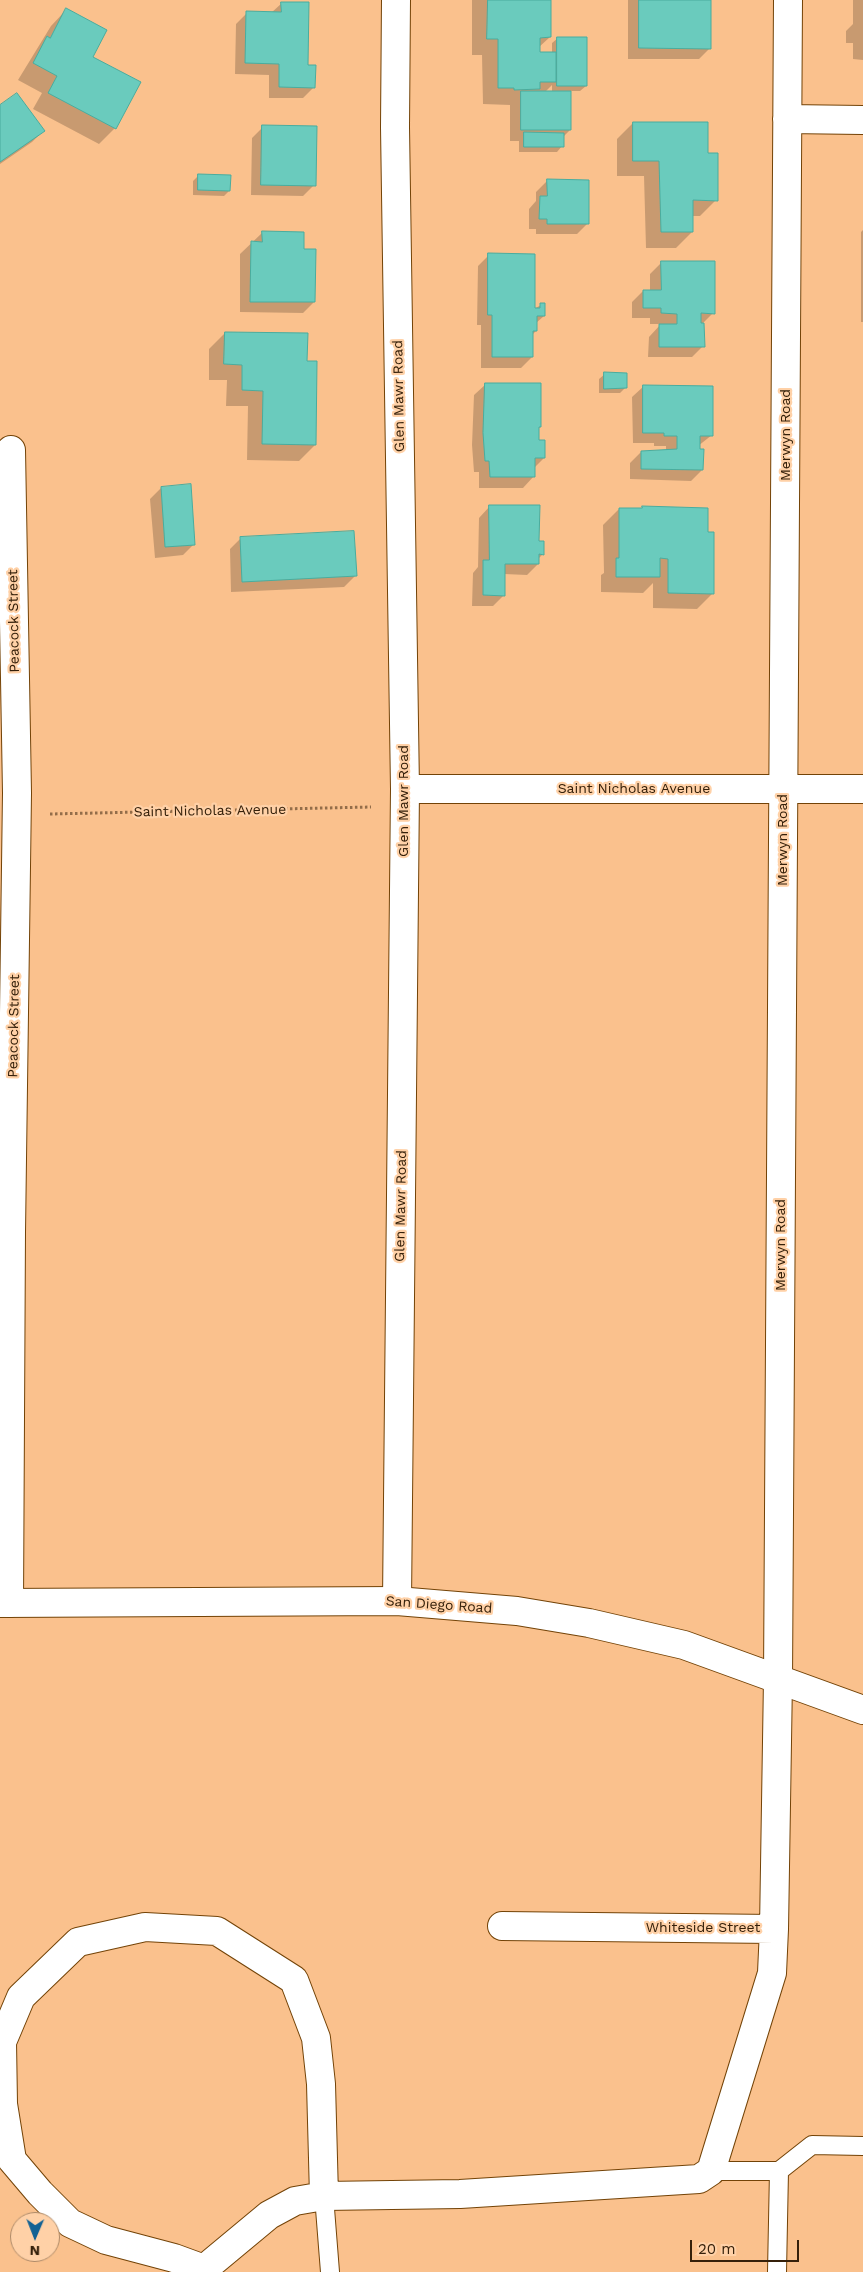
<!DOCTYPE html>
<html>
<head>
<meta charset="utf-8">
<style>
  body { margin:0 }
  #map { position:relative; width:863px; height:2272px; overflow:hidden; background:#fac18d; font-family:"Work Sans",sans-serif }
  canvas { display:block }
  .north { position:absolute; left:10px; top:2212px; width:50px; height:50px; box-sizing:border-box; background:#ffd1a7; border:1px solid #ae8a68; border-radius:50%; rotate:181deg; font-size:14px; font-weight:700; line-height:20px; text-align:center; color:#35200a }
  .north::after { content:''; display:block; margin:auto; width:18px; height:22px; background:#136294; clip-path:polygon(50% 0,100% 100%,50% 72%,0 100%) }
  .scale { position:absolute; left:690px; top:2240px; width:109px; height:22px; box-sizing:border-box; border:2px solid #35200a; border-top:0; padding-left:6px; font-size:15px; line-height:18px; white-space:nowrap; color:#35200a; -webkit-text-stroke:4px #ffd1a7; paint-order:stroke }
</style>
</head>
<body>
<div id="map">
<canvas width="863" height="2272"></canvas>
<div class="north">N</div>
<div class="scale">20 m</div>
</div>
<script>
const ctx = document.querySelector('canvas').getContext('2d');
ctx.lineJoin = 'round';
function fillPath(path, color) { ctx.fillStyle = color; ctx.fill(path, 'evenodd'); }
function strokePath(path, color, width, dash) { ctx.strokeStyle = color; ctx.lineWidth = width; ctx.lineCap = dash ? 'butt' : 'round'; ctx.setLineDash(dash || []); ctx.stroke(path); }
function drawText(font, color, halo, rows, align = 'center') {
  ctx.font = font + ' "Work Sans",sans-serif'; ctx.lineWidth = 4.5; ctx.setLineDash([]); ctx.textBaseline = 'middle'; ctx.strokeStyle = halo; ctx.fillStyle = color; for (const [text, x, y, turn = 0] of rows) {
    ctx.save(); ctx.translate(x, y); ctx.rotate((+turn || 0) * Math.PI / 180); ctx.textAlign = isNaN(turn) ? turn : align; if (halo) ctx.strokeText(text, 0, 0); ctx.fillText(text, 0, 0); ctx.restore();
  }
}
fillPath(new Path2D(`
  M472,0H550V37L538,48V53H552V43L558,38L586,86L580,91H570V130L563,137L562,146L557,152H519V141H510V105L483,104L482,55H472ZM552,85V92H545Z
  M628,0H710V48L699,59H628Z
  M853,0H863V60L853,59V43H846V31L853,24Z
  M282,3L314,87L303,98H269V75L235,74L236,24L247,13H271Z
  M66,10L91,58L115,128L99,144L33,109L42,93L18,80L51,26Z
  M0,106L43,131L32,142L0,164Z
  M633,123L707,154L716,200L700,216H692V232L676,248H646L644,176H617V139Z
  M263,127L314,185L303,196L251,195L252,138Z
  M199,175L229,191L224,196L193,195V181Z
  M547,181L588,223L577,234H536V229H529V209L536,201V192Z
  M863,230V322H861V232Z
  M262,233L302,250L314,302L303,313L240,312V254Z
  M489,255L534,309L541,305L544,316L536,323V331L532,335V357L521,368H481V325H477L478,266Z
  M661,263L713,313L703,323V346L692,357H648L649,337L661,324H650V318H632V302L643,291H650V274Z
  M225,333L306,362L315,445L299,461L247,460L248,406H226L227,380H209V349Z
  M605,374L625,388L620,393H599V379Z
  M486,384L540,427L538,429L537,441L544,458L534,468V476L523,488H479V472H474L472,445L474,395Z
  M644,386L712,435L698,446L702,470L691,481L630,479V463L641,452L666,450V446H654V443H633L632,397Z
  M161,488L194,544L183,555L155,558L150,499Z
  M490,506L538,542L543,554L538,559V564L527,575L504,574V595L493,606H472L473,573L478,567L479,518Z
  M619,509L706,533L713,593L697,609L653,608V583L643,593L601,592V575L604,573L603,525Z
  M241,538L355,576L344,587L231,592L230,549Z`), '#0003');
const building = new Path2D(`
  M488,0H551V37L540,38V52H556V82H540V89L514,90V88H498V39H487Z
  M639,0H711V49L639,48Z
  M281,2H309L308,65H316L315,88L279,87V64L245,63L246,11L281,12Z
  M66,8L107,30L93,57L141,82L116,129L48,93L57,76L33,63L47,36L50,38Z
  M557,37H587V86H557Z
  M521,91H571V130H521Z
  M17,93L45,131L0,162V105Z
  M633,122H708V153H718V201L693,200V232H661L659,161H633Z
  M262,125L317,126L316,186L261,185Z
  M524,132L564,133V147H524Z
  M198,174L231,175L230,191L198,190Z
  M547,179L589,180V224H547V219H539L540,196H547Z
  M262,231L304,232V249H316L315,302H250L251,241L262,242Z
  M488,253L535,254V308H540V303H545V316H537V331H533V357H492V315H488Z
  M661,261H715V314L701,313V323H704L705,347H659V324H677V314L661,313V308H643V290H661Z
  M225,332L308,333L307,361H317L316,445L262,444L263,391L242,390V365L224,364Z
  M604,372L627,373V388L604,389Z
  M485,383H541V427H539V440H545V458H535V477H490L489,461H485L483,433Z
  M643,385L713,386V436H700V449H704L703,470L641,469V451L677,449V436H664V433H643Z
  M191,484L195,545L165,547L161,487Z
  M489,505H540L539,541H544V555L539,554V564H505V596L483,595V560H489Z
  M642,506L708,508V532H714V594L668,593V559L660,558V577H616V558H619V508H642Z
  M354,531L357,576L242,582L240,537Z`);
fillPath(building, '#6acbbd');
strokePath(building, '#49ac9e', 1);
const lane = new Path2D(`
  M711,2171H779L812,2145L863,2146
  M324,2196L330,2272
  M777,2272L779,2171`);
const street = new Path2D(`
  M396,0L395,127L405,789L397,1601
  M787,119L863,120
  M405,789H863
  M9,1603L11,1232L17,793L11,450
  M502,1926L774,1929
  M204,2269L174,2258L106,2240L70,2223L40,2193L12,2160L3,2104L2,2042L21,1997L78,1942L145,1927L217,1931L294,1980L316,2038L321,2084L324,2196
  M208,2272L204,2269L269,2215L295,2201L324,2196L460,2194L699,2179L711,2171L772,1973L774,1929L778,1679L788,0`);
const secondary = new Path2D(`
  M0,1603L397,1601L517,1611L589,1623L684,1645L863,1710`);
strokePath(lane, '#734307', 20);
strokePath(street, '#734307', 30);
strokePath(secondary, '#734307', 30);
strokePath(new Path2D(`
  M50,814L371,807`), '#936d49', 3, [2.5, 2.5]);
strokePath(lane, '#fff', 18);
strokePath(street, '#fff', 28);
strokePath(secondary, '#fff', 28);
drawText('14px', '#35200a', '#ffd1a7', [
  ["Glen Mawr Road",399,396,-91],
  ["Merwyn Road",786,435,-90],
  ["Peacock Street",14,621,-91],
  ["Saint Nicholas Avenue",634,789],
  ["Glen Mawr Road",404,801,-90],
  ["Saint Nicholas Avenue",210,811,-1],
  ["Merwyn Road",783,840,-90],
  ["Peacock Street",14,1026,-89],
  ["Glen Mawr Road",401,1206,-89],
  ["Merwyn Road",781,1245,-90],
  ["San Diego Road",439,1605,4],
  ["Whiteside Street",703,1928]
]);
</script>
</body>
</html>
